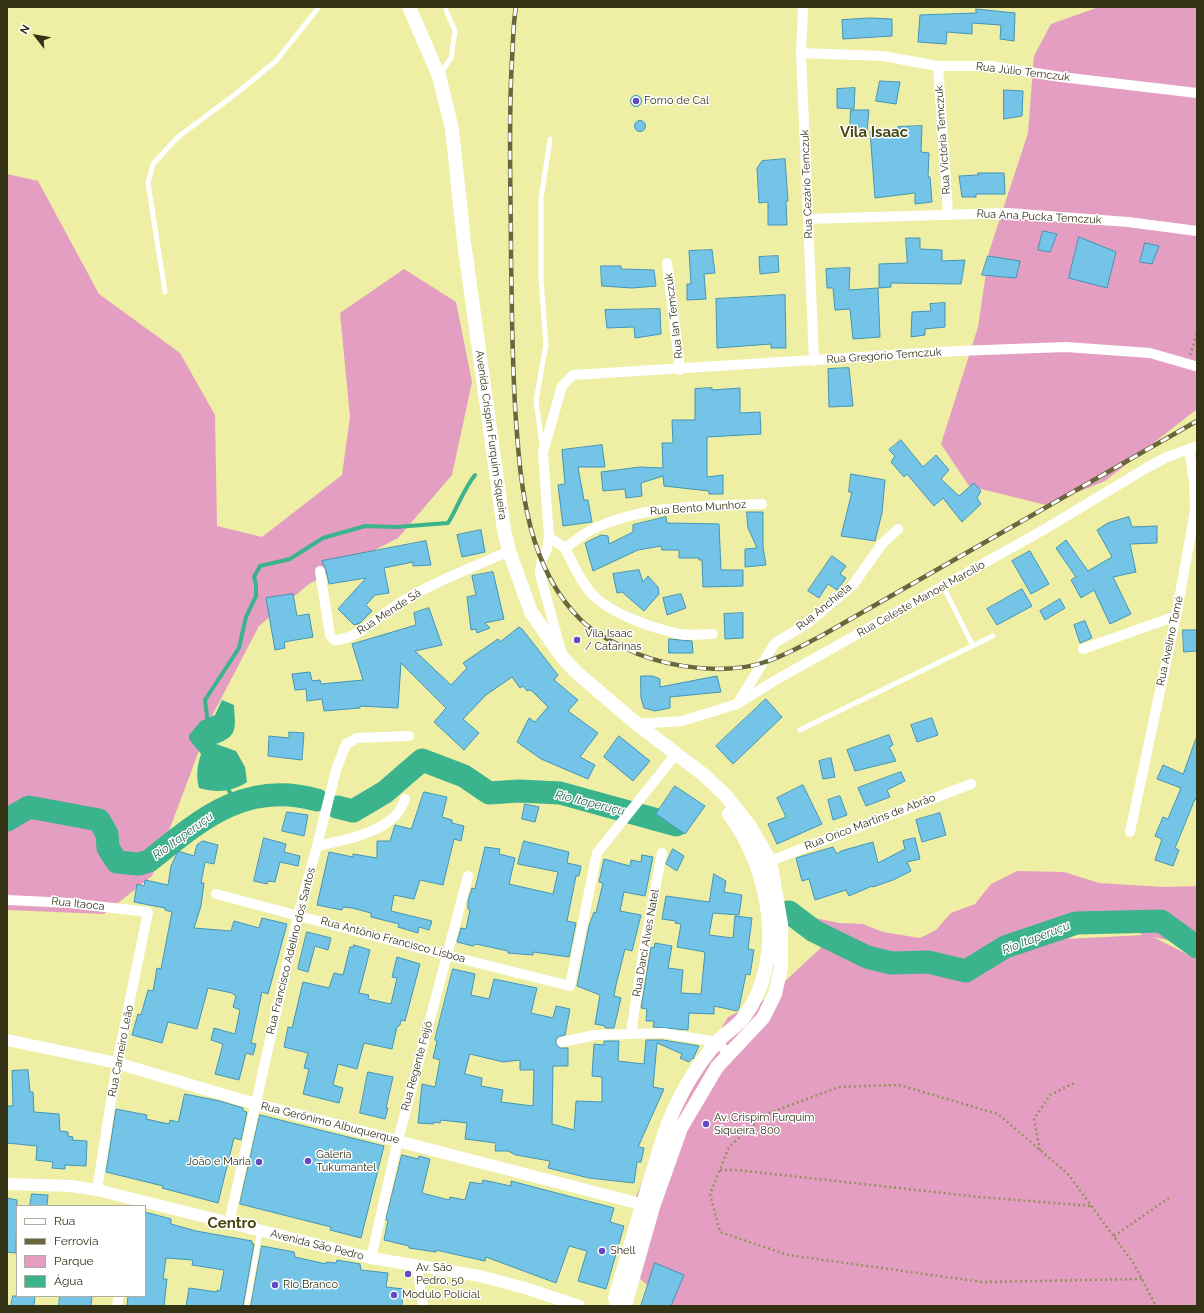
<!DOCTYPE html>
<html>
<head>
<meta charset="utf-8">
<style>
  body { margin:0 }
  #map { position:relative; width:1204px; height:1313px; overflow:hidden; background:#eeeea4; font-family:Raleway,sans-serif }
  canvas { display:block }
  .frame { position:absolute; inset:0; border:8px solid #333215; pointer-events:none }
  .legend { position:absolute; left:16px; top:1205px; width:130px; height:92px; box-sizing:border-box; background:#fff; border:1px solid #adada1; margin:0; padding:5px 7px; list-style:none; font-size:12px; color:#333215 }
  .legend li { display:flex; align-items:center; gap:8px; height:20px }
  .legend b { width:20px; border:1px solid #adada1 }
  .north { position:absolute; left:16px; top:16px; width:40px; height:40px; -webkit-text-stroke:3px #fff; paint-order:stroke; rotate:301deg; font-size:11px; font-weight:700; line-height:16px; text-align:center; color:#333215 }
  .north::after { content:''; display:block; margin:auto; width:14px; height:18px; background:#333215; clip-path:polygon(50% 0,100% 100%,50% 72%,0 100%) }
</style>
</head>
<body>
<div id="map">
<canvas width="1204" height="1313"></canvas>
<div class="frame"></div>
<ul class="legend">
<li><b style="height:5px;background:#fff"></b>Rua</li>
<li><b style="height:5px;background:#67663d"></b>Ferrovia</li>
<li><b style="height:11px;background:#e49ec1"></b>Parque</li>
<li><b style="height:11px;background:#3bb38d"></b>Água</li>
</ul>
<div class="north">N</div>
</div>
<script>
const ctx = document.querySelector('canvas').getContext('2d');
ctx.lineJoin = 'round';
function fillPath(path, color) { ctx.fillStyle = color; ctx.fill(path, 'evenodd'); }
function strokePath(path, color, width, dash) { ctx.strokeStyle = color; ctx.lineWidth = width; ctx.lineCap = dash ? 'butt' : 'round'; ctx.setLineDash(dash || []); ctx.stroke(path); }
function drawText(font, color, halo, rows, align = 'center') {
  ctx.font = font + ' Raleway,sans-serif'; ctx.lineWidth = 3; ctx.setLineDash([]); ctx.textBaseline = 'middle'; ctx.strokeStyle = halo; ctx.fillStyle = color; for (const [text, x, y, turn = 0] of rows) {
    ctx.save(); ctx.translate(x, y); ctx.rotate((+turn || 0) * Math.PI / 180); ctx.textAlign = isNaN(turn) ? turn : align; if (halo) ctx.strokeText(text, 0, 0); ctx.fillText(text, 0, 0); ctx.restore();
  }
}
fillPath(new Path2D(`
  M1099,7H1197V409L1105,481L1046,505L969,486L941,444L978,327L989,252L1028,133L1034,56L1051,24Z
  M7,174L38,181L99,294L180,353L215,415L217,526L262,537L342,475L350,417L340,313L404,269L456,302L472,382L452,475L398,538L309,584L259,626L212,716L152,876L104,914L7,910Z
  M1017,871L1064,872L1099,883L1163,887L1197,886V958L1172,941L1153,937L1197,959V1306H672L639,1278L635,1199L671,1114L728,1017L766,999L826,943L808,941L790,913L839,923L863,924L883,932L920,938L936,930L951,913L975,904L991,884ZM1080,932L1139,933L1143,935L1068,939Z`), '#e49ec1');
fillPath(new Path2D(`
  M222,700L234,705C235,727 239,736 216,744L236,751L245,767L247,782C232,792 217,793 199,788C196,776 197,766 201,754L189,739V735L201,721L215,715Z`), '#3bb38d');
strokePath(new Path2D(`
  M208,724L205,700L239,648L246,617L256,596V585L254,577L260,566L290,559L323,538L365,526L396,527L448,523C458,507 463,490 475,475
  M226,785L235,802`), '#3bb38d', 4);
strokePath(new Path2D(`
  M337,807L353,811L385,792L422,760L464,776L489,793L519,791L560,793L676,825
  M7,820L29,807L99,820L107,834L108,848L117,862L139,864L149,861C201,819 246,780 317,800
  M789,912L814,931L867,957L891,963L928,962L966,971L1005,947L1076,923L1161,921L1197,947`), '#3bb38d', 23);
const building = new Path2D(`
  M976,9L1015,13L1014,41L1000,39L1001,25L972,23V34L947,32L946,44L918,42L920,15L976,13Z
  M871,18L892,19V36L843,39L842,20Z
  M880,81L900,82L896,104L876,101Z
  M855,88L854,109L837,108V89Z
  M1004,90L1023,91L1022,116L1004,119Z
  M630.5 101a5.5 5.5 0 1 1 11 0a5.5 5.5 0 1 1-11 0Z
  M851,110H869L867,131L850,129Z
  M634.5 126a5.5 5.5 0 1 1 11 0a5.5 5.5 0 1 1-11 0Z
  M922,126L921,152L929,153L928,177H930L932,202L915,204V193L875,198L870,131H898V127Z
  M785,159L788,201H786L787,225H768V202L759,203L757,168L762,161Z
  M978,173H1004L1005,194H976V197H962L959,176L978,175Z
  M1043,231L1057,234L1050,252L1038,250Z
  M1079,237L1116,252L1107,288L1069,278Z
  M906,238H920V249L942,250V261L965,260L961,284L891,283V287L879,288V264L907,263Z
  M1145,243L1159,246L1152,264L1140,262Z
  M712,250L715,273L704,274L706,299L687,300V284H691L689,251Z
  M778,256L779,272L760,274L759,257Z
  M988,256L1020,261L1016,278L982,275Z
  M601,266H621V269L654,270L656,286L632,288L602,286Z
  M850,268L849,290L878,288L880,337L853,339L850,309L835,310L833,288H827L826,269Z
  M785,295L786,348H771V344L717,348L716,299Z
  M945,303V327L925,329V335L911,337L912,312L931,311L930,304Z
  M660,309L661,334L635,338L634,327L607,328L605,310Z
  M849,368L853,406L829,407L828,369Z
  M712,388V390L740,388V413L760,412L761,434L707,437V477L723,475V494H709V491L664,486L663,476L641,483L642,496L626,498L625,489L603,491L601,472L640,467L663,468L662,443H673L672,420H695V389Z
  M901,440L923,467L936,455L949,470L941,479L959,496L974,483L981,491L977,498L981,504L962,522L943,498L934,506L907,474L904,477L891,462L895,456L889,450Z
  M602,445L605,467H578L584,500H588L592,522L563,526L558,485L565,484L562,450Z
  M851,474L885,480L882,513L875,541L841,536L852,492H849Z
  M747,512H763V547L766,565L745,567V549L757,548L748,528Z
  M666,517L667,523L719,524L721,570H743V586L703,587L702,560H699V558H679V550H662L661,546L638,550L593,571L585,543L601,535L608,536L609,544L633,532V525Z
  M1129,517L1132,527L1157,526V543L1130,544L1136,572L1113,577L1131,614L1110,624L1094,590L1081,598L1071,580L1076,577L1056,548L1066,540L1088,571L1112,557L1097,530L1108,523Z
  M481,530L485,552L462,557L457,535Z
  M426,541L431,565L413,566V562L384,568L389,593L375,595L366,605L372,611L360,623L354,625L338,609L366,578L329,584L326,570L322,561Z
  M1030,551L1049,584L1031,594L1012,561Z
  M832,556L846,566L840,574L846,578L837,590L828,584L819,598L808,591Z
  M639,570L643,582L648,576L658,587L659,594L644,611L622,592L617,593L613,574Z
  M493,572L504,619L485,623L490,628L477,633L476,629L471,630L467,597L476,595L472,576Z
  M1022,589L1032,606L997,625L987,609Z
  M293,594L297,616L309,614L313,637L284,642L285,648L275,650L266,598Z
  M681,594L686,608L667,615L663,598Z
  M1060,599L1065,608L1045,620L1040,611Z
  M429,608L442,645L415,651L451,685L467,668L463,663L498,639L500,642L519,627L522,629L558,675L554,680L578,700L568,711L598,733L580,757L595,765L588,779L541,759L517,742L529,718L535,722L548,707L532,691L529,690L527,691L523,686L520,688L512,677L486,695L463,719L479,733L464,750L434,722L446,708L401,663L398,708L360,706V708L324,711L322,699L307,701L306,689L295,690L292,674L310,672L312,681L320,680L321,684L363,680L352,644L416,625L414,613Z
  M743,613V638L725,639L724,614Z
  M1085,621L1092,638L1080,643L1074,625Z
  M1183,630H1197V651L1184,652Z
  M669,639L692,641L693,653H669Z
  M641,676H653L660,679V687L717,676L721,692L670,697V708L655,711L644,708L641,698Z
  M766,699L782,717L733,764L716,746Z
  M932,718L938,735L917,742L911,725Z
  M289,732L304,733L302,760L268,756L269,736L289,738Z
  M889,735L893,745L889,747L896,761L855,771L847,750Z
  M619,736L650,761L633,781L604,757Z
  M1196,739H1197V800L1195,799L1175,848L1179,850L1173,866L1155,860L1162,839L1155,836L1163,817L1168,819L1181,788L1157,779L1163,765L1183,774Z
  M831,758L835,777L823,779L819,761Z
  M901,772L905,781L887,790L890,797L866,806L858,788Z
  M803,785L822,824L777,844L768,824L786,817L777,798Z
  M675,786L705,806L685,834L656,814Z
  M424,792L447,797L442,817L452,820V823L464,826L461,841L454,839L443,885L420,880L414,899L394,895L391,911L432,921L429,930L419,927L418,933L398,927L399,924L371,917V913L352,908L343,907L342,910L317,905L329,852L353,857V854L377,858V841H390L395,825L411,829Z
  M840,796L847,815L833,820L828,800Z
  M525,804L539,807L535,822L522,819Z
  M287,812L308,815L304,836L282,831Z
  M940,813L946,835L922,842L916,820Z
  M264,838L286,844L284,852L300,856L298,866L280,862L275,882L268,881L267,884L254,881Z
  M915,838L920,859L907,862L911,871L893,880L873,887L872,886L849,896L846,890L815,900L809,879L802,881L796,858L833,847L837,854L841,851L873,842L878,863L905,849L903,841Z
  M203,841L218,845L214,864L205,862L201,883H204L201,906L194,928L231,931L234,921L259,928L262,918L287,924L268,994L262,992L251,1043L256,1044L253,1055L246,1053L239,1080L215,1074L223,1044L211,1040L214,1028L235,1034L240,1010L233,1007L236,996L232,993L208,988L197,1029L168,1022L162,1043L132,1035L138,1014L141,1015L148,990L153,991L157,968L161,969L172,912L165,910V908L134,902L137,884L144,886L145,880L168,885L171,866L178,851L194,856L197,845Z
  M524,841L569,852L567,863L581,866L579,876H576L567,921L576,923L569,957L533,952V955L508,953V951L476,944L473,946L457,942L461,928L466,929L470,910L468,909V901L472,888L475,889L485,847L500,849L499,854L515,858L509,884L553,894L558,872L518,864Z
  M673,849L684,856L677,871L666,864Z
  M642,855L653,857L645,896L624,892L620,911L641,915L632,951L625,949L616,985L614,996L621,998L614,1028H605V1026L595,1024L600,995L577,986L589,926L594,912L596,913L603,883L599,882L604,859L630,866L631,860L641,862Z
  M714,874L726,881L724,892L742,895L739,915L713,913L709,935L733,938L735,916L752,918L748,949L754,950L750,975L746,974L739,1008L737,1011L714,1006V1014L689,1013L688,1030L653,1027L654,1021H646L647,1009L641,1008L651,947L654,948L655,943L672,946L668,968L683,970L681,993L701,994L705,952L677,947L681,924L675,923L676,921L662,919L666,896L709,902Z
  M307,932L331,938L328,950L315,946L308,972L298,969Z
  M354,945L370,950L359,993L369,995L368,999L391,1004L397,978L392,977L397,957L420,964L405,1021L401,1020L400,1025L397,1027L392,1049L364,1043L357,1069L338,1064L333,1085L343,1088L339,1103L303,1094L309,1069L304,1068L308,1053L284,1047L288,1027L292,1028L303,982L329,988L334,973L343,975L350,947H353Z
  M453,969L475,974L471,995L489,999L494,979L537,988L531,1013L553,1018L556,1006L570,1009L565,1035L558,1037L556,1040V1044L560,1048H568V1066H553L552,1124L574,1130L576,1101L602,1102V1077L592,1076L594,1044L604,1045V1041H619L618,1061L644,1064L646,1040H663L699,1046L693,1059L692,1058L689,1062L680,1058L682,1054L657,1043L653,1087L664,1089L638,1147L644,1148L641,1162H637L634,1183L589,1178L548,1168L550,1161L516,1155L508,1151H495L496,1143L465,1139L467,1123L441,1120L440,1123L434,1122V1124L418,1123L422,1084L435,1087L440,1060L433,1058L437,1041L435,1040ZM470,1054L503,1062L520,1060V1070H534L533,1106L501,1102L503,1090L481,1086L482,1078L465,1074Z
  M28,1070L30,1092H33L34,1112L59,1114L60,1131L68,1132V1136L73,1137L72,1140L87,1141L86,1166L65,1165V1169L52,1168L53,1162L36,1160L37,1146L7,1143V1106H13L12,1071Z
  M368,1072L393,1077L386,1108H388L385,1119L360,1113Z
  M185,1094L220,1101L243,1108V1111L247,1112L241,1140L234,1138L218,1203L162,1188L163,1186L106,1172L116,1109L147,1115L146,1119L169,1124L170,1120L178,1122Z
  M260,1115L384,1146L361,1238L330,1230L331,1227L240,1204Z
  M402,1155L418,1159L419,1156L430,1159L422,1193L449,1200L450,1197L465,1200L470,1182L482,1184L483,1180L511,1186V1181L614,1208L610,1222L624,1226L606,1289L578,1281L587,1251L569,1246L556,1283L486,1257L485,1261L436,1250V1252L409,1248V1246L384,1240L388,1220H386Z
  M32,1194L48,1195L47,1206H30Z
  M7,1198L17,1200L16,1253L7,1252Z
  M145,1212L171,1219V1224L196,1231L252,1241V1244H254L243,1306H186L189,1288L217,1292V1290L220,1291L224,1270L192,1265L193,1260L166,1258L163,1279H167L164,1306H127L128,1296H145Z
  M262,1246L294,1252L295,1257L326,1264V1262L336,1263L337,1260L360,1264L361,1270L388,1273L386,1287L403,1289L402,1306H251Z
  M655,1263L684,1275L671,1306H641Z
  M13,1296H35L34,1306H11Z
  M60,1296H92L91,1306H59Z`);
fillPath(building, '#73c4e7');
strokePath(building, '#4395b6', 1);
strokePath(new Path2D(`
  M1190,355L1197,334
  M1040,1150L1034,1119L1050,1095L1074,1083
  M720,1170H737L979,1197L1091,1206
  M1114,1236L1169,1198
  M1142,1279L982,1282L788,1255L720,1232L710,1194L729,1147L764,1115L839,1087L899,1085L998,1114L1068,1174L1134,1264L1156,1306`), '#94935f', 2.5, [2, 3]);
strokePath(new Path2D(`
  M441,73L451,58L455,31L446,10
  M165,292L148,183L153,164L178,137L233,96L276,61L319,7
  M542,445L536,401L546,344L541,280V199L550,139
  M943,586L973,646
  M800,730L993,636
  M247,1306L260,1231`), '#fff', 5);
strokePath(new Path2D(`
  M803,7L801,53L814,361
  M801,53L883,56L938,66H991L1061,77L1197,93
  M938,66L948,213
  M808,219L1008,213L1128,222L1197,231
  M667,263L680,370
  M549,537L565,548C574,542 582,535 591,530C644,504 704,506 762,504
  M565,548C573,564 579,579 591,593C610,614 653,628 679,634C690,636 702,634 713,634
  M320,571L330,635L334,640C352,640 366,627 380,617C418,587 465,571 509,551
  M1083,649L1176,616
  M561,651L540,574L542,559L547,549L549,537L543,452L562,386L573,375L957,351L1066,347L1150,353L1195,366
  M739,701L775,643L808,623L853,585L882,544L898,529
  M637,724L682,721L737,704L774,681L1045,529L1148,467L1167,457L1197,446
  M1130,832L1176,616L1195,511L1194,481L1189,449
  M317,846C342,841 378,834 396,815C400,811 403,804 405,799
  M770,861L971,784
  M216,894L446,955L570,986L597,853L676,754
  M7,900L70,903L148,912L117,1063L97,1190
  M631,1033L644,948L662,853
  M562,1042L595,1035L663,1033L717,1042L728,1053
  M229,1223L298,915L317,846L336,770L346,744L357,738L409,736
  M371,1258L398,1140L468,876
  M417,1266L423,1306
  M117,1306L119,1296`), '#fff', 10);
strokePath(new Path2D(`
  M7,1040L117,1063L255,1104L652,1207
  M7,1184L71,1186L97,1190L371,1258L480,1276L525,1288L579,1306`), '#fff', 12);
strokePath(new Path2D(`
  M409,7L439,76L452,129L464,242L504,530L509,551L531,612L562,657L576,672L637,724L704,775L726,796L749,825L770,861L781,924V968L775,994L763,1018L717,1067L681,1128L653,1207L626,1302L620,1306
  M618,1306L615,1298C628,1255 640,1211 654,1168C659,1152 663,1134 670,1119C681,1092 698,1064 717,1042C725,1033 737,1027 744,1017C787,959 770,868 729,814`), '#fff', 14);
const rail = new Path2D(`
  M516,7C513,24 513,43 512,60C508,125 511,191 511,256C512,311 512,366 516,421C521,490 528,568 581,620C596,635 619,645 638,654C673,668 728,675 765,662C784,656 803,645 821,636L1197,421`);
strokePath(rail, '#67663d', 4.5);
strokePath(rail, '#fff', 3, [9]);
for (const [x, y, r, color] of [
  [636,101,4,"#6349c2"],
  [577,640,4,"#6349c2"],
  [706,1124,4,"#6349c2"],
  [308,1161,4,"#6349c2"],
  [259,1162,4,"#6349c2"],
  [602,1251,4,"#6349c2"],
  [408,1274,4,"#6349c2"],
  [275,1285,4,"#6349c2"],
  [394,1295,4,"#6349c2"]
]) { const dot = new Path2D(); dot.arc(x, y, r, 0, 2 * Math.PI); ctx.fillStyle = color; ctx.fill(dot); strokePath(dot, '#fff', 1.5); }
drawText('11px', '#333215', '#fff', [
  ["Rua Júlio Temczuk",1023,72,7],
  ["Rua Victória Temczuk",943,140,-94],
  ["Rua Cezário Temczuk",807,184,-92],
  ["Rua Ana Pucka Temczuk",1039,217,3],
  ["Rua Ian Temczuk",674,316,-97],
  ["Rua Gregório Temczuk",884,356,-4],
  ["Avenida Crispim Furquim Siqueira",491,435,82],
  ["Rua Bento Munhoz",698,508,-4],
  ["Rua Celeste Manoel Marcílio",921,599,-29],
  ["Rua Anchieta",824,607,-39],
  ["Rua Mende Sá",389,612,-33],
  ["Rua Avelino Tomé",1170,641,-78],
  ["Rua Orico Martins de Abrão",870,822,-21],
  ["Rua Itaoca",78,904,6],
  ["Rua Antônio Francisco Lisboa",393,940,15],
  ["Rua Darci Alves Natel",646,943,-80],
  ["Rua Francisco Adelino dos Santos",291,951,-76],
  ["Rua Carneiro Leão",121,1051,-79],
  ["Rua Regente Feijó",417,1066,-75],
  ["Rua Gerônimo Albuquerque",330,1123,14],
  ["Avenida São Pedro",317,1245,14]
]);
drawText('11px', '#333215', '#fff', [
  ["Forno de Cal",644,101],
  ["Vila Isaac",585,634],
  ["/ Catarinas",585,647],
  ["Av. Crispim Furquim",714,1118],
  ["Siqueira, 800",714,1131],
  ["Galeria",316,1155],
  ["Tukumantel",316,1168],
  ["João e Maria",251,1162,"right"],
  ["Shell",610,1251],
  ["Av. São",416,1268],
  ["Pedro, 50",416,1281],
  ["Rio Branco",283,1285],
  ["Modulo Policial",402,1295]
], 'left');
drawText('italic 12px', '#25624e', '#fff', [
  ["Rio Itaperuçu",590,803,14],
  ["Rio Itaperuçu",183,836,-36],
  ["Rio Itaperuçu",1036,938,-21]
]);
drawText('bold 15px', '#4a4810', '#fff', [
  ["Vila Isaac",874,132],
  ["Centro",232,1223]
]);
</script>
</body>
</html>
